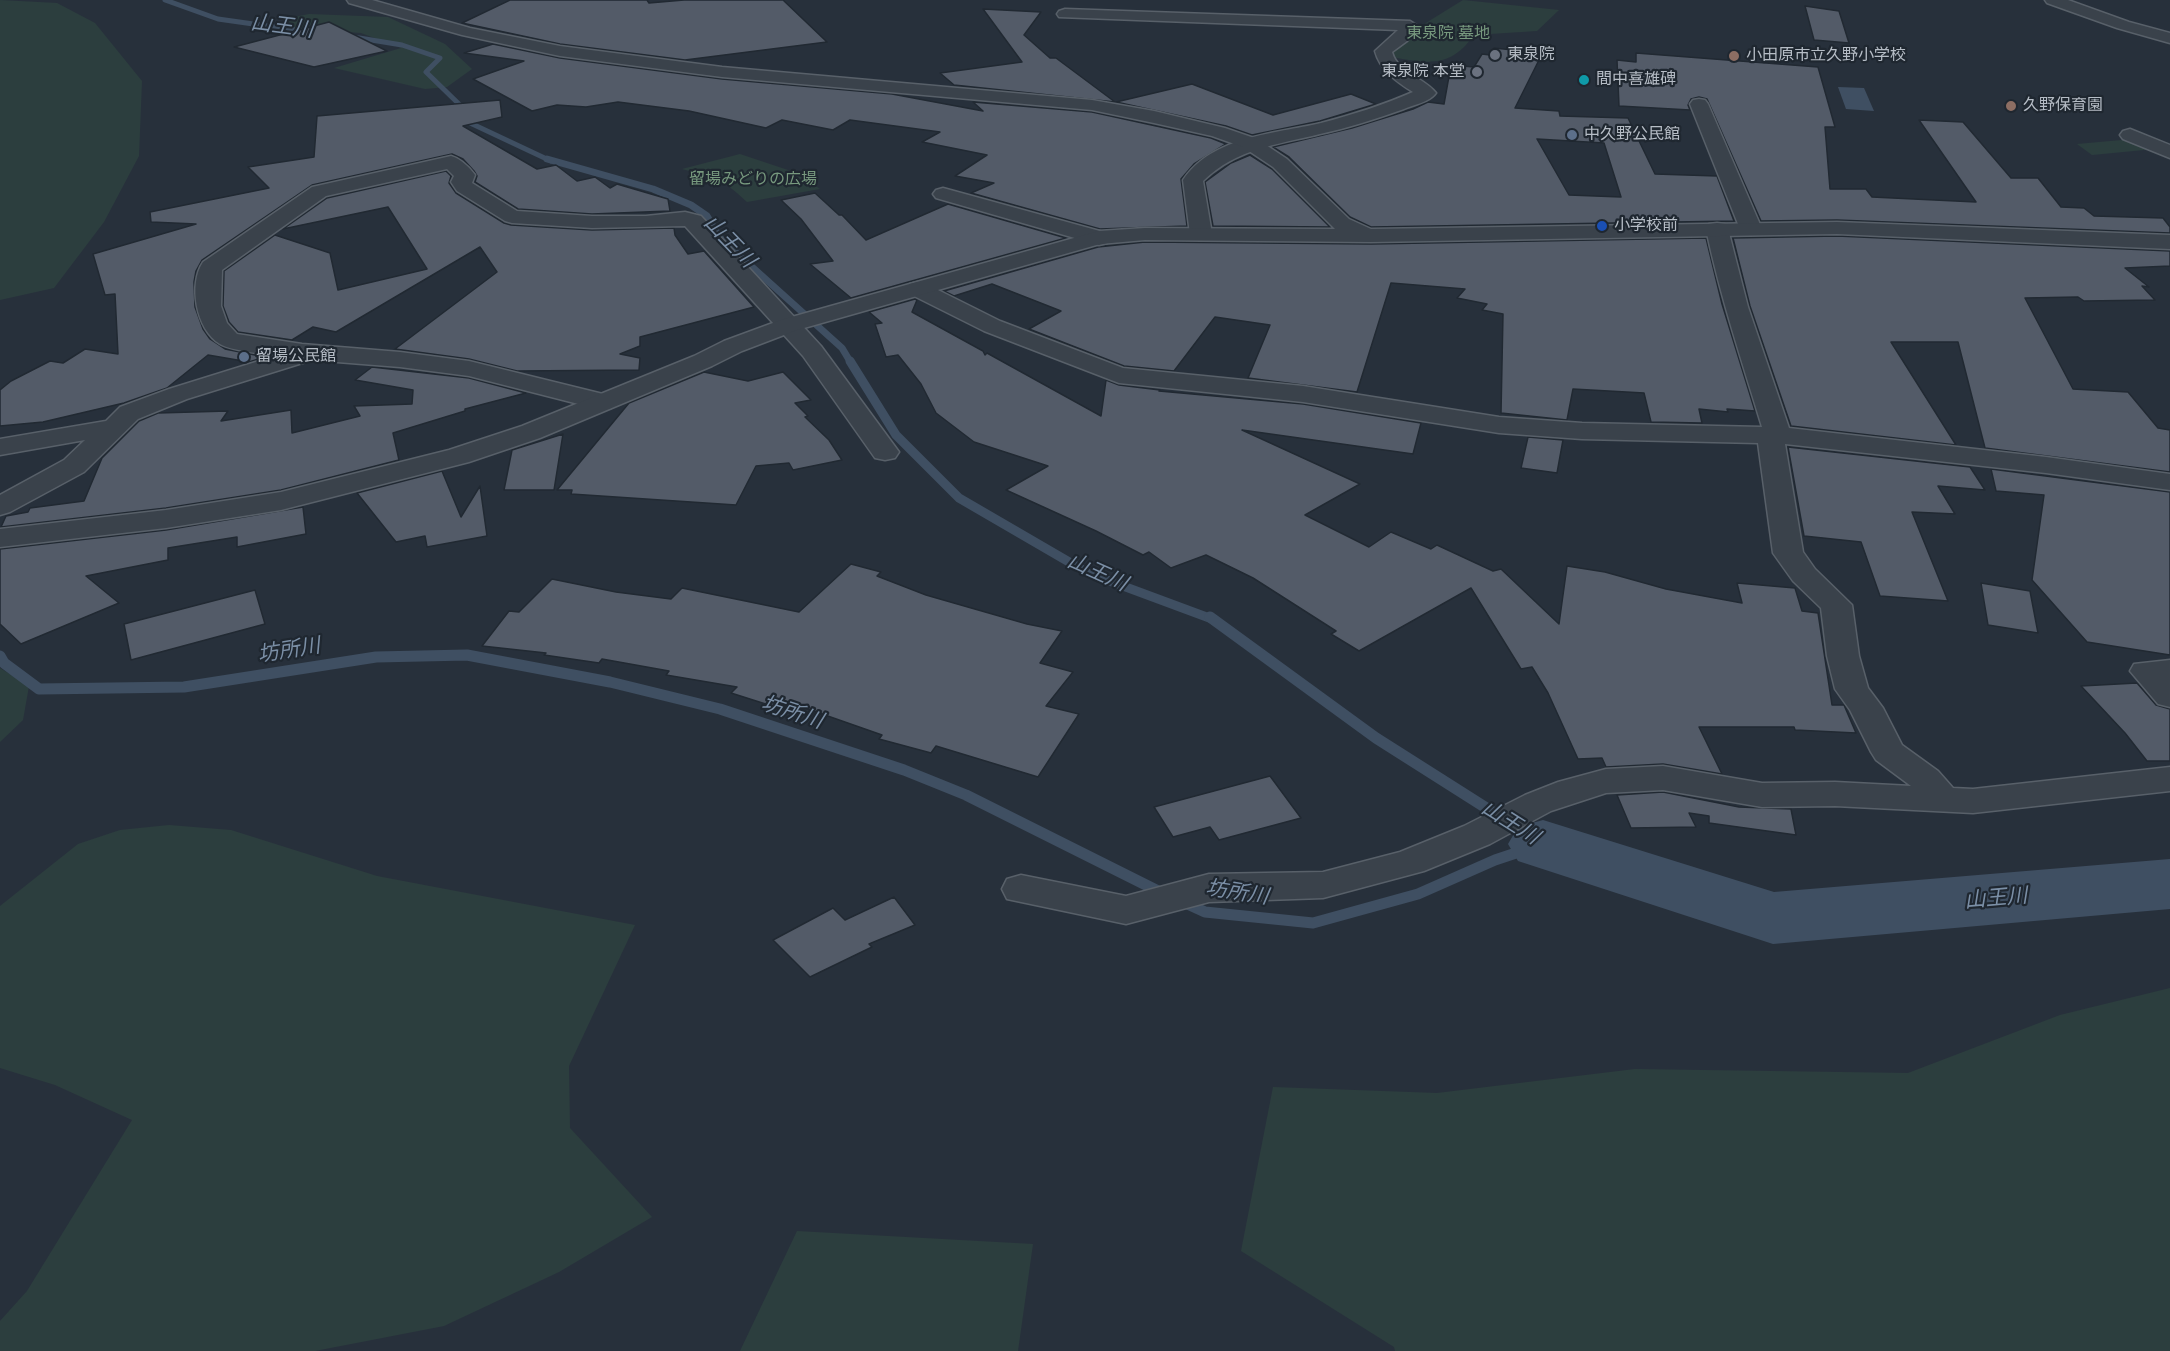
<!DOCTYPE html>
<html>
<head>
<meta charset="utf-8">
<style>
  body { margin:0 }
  canvas { display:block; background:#27303b }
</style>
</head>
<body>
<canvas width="2170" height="1351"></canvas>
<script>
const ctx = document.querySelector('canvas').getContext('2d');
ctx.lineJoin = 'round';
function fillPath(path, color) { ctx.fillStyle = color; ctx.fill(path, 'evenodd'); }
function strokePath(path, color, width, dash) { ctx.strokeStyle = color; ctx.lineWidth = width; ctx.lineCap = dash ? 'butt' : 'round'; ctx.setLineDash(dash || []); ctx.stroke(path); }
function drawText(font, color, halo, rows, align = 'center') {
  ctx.font = font + ' "Space Grotesk","Noto Sans JP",sans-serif'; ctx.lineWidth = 4.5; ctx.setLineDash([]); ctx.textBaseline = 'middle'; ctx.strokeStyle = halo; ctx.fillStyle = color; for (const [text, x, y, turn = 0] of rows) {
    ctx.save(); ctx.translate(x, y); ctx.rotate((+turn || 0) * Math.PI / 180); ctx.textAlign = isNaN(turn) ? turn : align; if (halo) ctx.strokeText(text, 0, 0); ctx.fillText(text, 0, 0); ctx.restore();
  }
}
fillPath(new Path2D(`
  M0,0L57,3L95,23L142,81L139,156L104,222L54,288L0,300Z
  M1463,0L1559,10L1537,31L1474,35C1450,69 1427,63 1391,57L1389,51L1421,26Z
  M309,14L388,17L445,44L472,69L447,87L425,89L334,68L401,48L361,33L276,27L289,18Z
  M2133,139L2154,149L2092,155L2077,144Z
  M740,154L794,172L820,189L747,202C723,179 713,177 682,169Z
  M0,668L29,686L23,720L0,742Z
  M169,825L231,830L377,876L635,925L569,1066L570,1128L652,1217L559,1272L444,1326L315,1351H0V1321L27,1291L132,1120L55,1085L0,1068V906L78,844L120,830Z
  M2170,988V1351H1395L1394,1347L1241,1251L1273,1087L1437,1093L1635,1069L1908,1073L2060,1015Z
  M797,1231L1033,1244L1018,1351H740Z`), '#2c3e3e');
fillPath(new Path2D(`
  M1838,87L1864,88L1874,111L1846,109Z`), '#3f4f62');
strokePath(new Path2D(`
  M165,0L218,19L310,32
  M347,36L402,45L440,58L426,72L463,108L468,122L551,161`), '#3f4f62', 5);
strokePath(new Path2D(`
  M547,159L653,189L691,205L707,216L720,238L842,348L851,363`), '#3f4f62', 7);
strokePath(new Path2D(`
  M850,361L896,435L959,498L1088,573L1212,619`), '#3f4f62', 9);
strokePath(new Path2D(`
  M1210,617L1376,738L1543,844
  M0,656L4,663L39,689L184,687L376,657L467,655L610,682L720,709L904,770L966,795L1164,894
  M1181,901L1205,912L1313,923L1418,894L1495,860L1543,844`), '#3f4f62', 11);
fillPath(new Path2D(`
  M1543,820L1774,892L2170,859V909L1773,944L1518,861L1508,844L1518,827Z`), '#3f4f62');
const building = new Path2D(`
  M510,0H647L649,3L684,0H783L827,42L685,60L560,44L462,23Z
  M1805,6L1839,11L1849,43L1814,40Z
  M983,9L1041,12L1024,35L1050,58H1056L1115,102L954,85L940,73L1022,62Z
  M329,22L387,51L314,67L234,47Z
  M493,44L560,58L722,79L892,94L983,111L973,102L1092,112L1211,138L1226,144L1194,164L1181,179L1187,226L1100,229L971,193L994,183L955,176L987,155L922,142L940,132L850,120L833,130L782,120L766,128L689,111L618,102L586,107L557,105L532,111L473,79L524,61L464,53Z
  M1494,48L1523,51L1519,58L1539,60L1515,108L1559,111L1560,116L1628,118L1655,174L1717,176L1734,221L1371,227L1350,217L1289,157L1273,147L1352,128L1413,109L1428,102L1444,104L1451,65L1474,67L1482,54L1490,55ZM1537,139L1604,143L1621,197L1569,195Z
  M1636,53L1818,67L1835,127H1825L1830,189H1866L1872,197L1976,202L1919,120L1963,122L2011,178H2038L2061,207L2084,208L2094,216L2163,218L2170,227V233L1837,220L1761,221L1707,99L1699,97L1691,99L1688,105L1690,110L1619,106L1617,60L1636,62Z
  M1192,84L1273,115L1351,94L1376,104L1320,121L1252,135L1226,126L1116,102Z
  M500,100L502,117L463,126L537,169L556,165L577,181L595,177L610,188L617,184L668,199L670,211L592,214L518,209L475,182L477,176L474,171L463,159L452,154L312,185L202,260L196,271L194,282L195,307L203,329L210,339L225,349L265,357L249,362L208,355L167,388L124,403L43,422L0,426V390L11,381L50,361L63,363L85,349L118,354L115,294L105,295L93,254L196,224L151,222L150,212L269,188L248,167L314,157L317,116Z
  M1250,155L1272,169L1330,227L1213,226L1205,182L1231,163Z
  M446,171L451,176L449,183L456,193L504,223L511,225L592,230L674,228L675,235L688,254L704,251L754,307L640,337V346L620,354L640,358L639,370L517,371L469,359L395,349L497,272L480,247L336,332L313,327L292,340L238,332L229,322L223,306L224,271L275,235L330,253L338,290L427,269L388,207L283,229L327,198Z
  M815,193L839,215H842L866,240L948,204L1066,238L851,298L810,264L833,261L801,219L781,200Z
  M1837,236L2170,251V266L2125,268L2149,287L2142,286L2155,300L2084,301L2078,297L2025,298L2073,389L2128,392L2158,428L2170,430V472L1985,448L1958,342H1891L1956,445L1791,426L1750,306L1733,238Z
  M1706,238L1722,304L1755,411L1727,409L1728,412L1699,409L1702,423L1651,422L1644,393L1573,389L1567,420L1501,413L1503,314L1482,310L1487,304L1457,298L1465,289L1391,283L1357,392L1248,378L1270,325L1215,317L1174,371L1124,366L1029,329L1061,311L992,284L954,296L944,291L1098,247L1145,242L1371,244Z
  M915,299L917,300L912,312L983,351L985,355L987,353L1101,416L1106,380L1119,385L1160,390L1159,391L1303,404L1421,423L1413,454L1242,430L1360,484L1305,515L1369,547L1391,532L1431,549L1437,545L1493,571L1501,569L1559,624L1567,566L1605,572L1666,589L1742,603L1737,583L1795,588L1802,611L1818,613L1832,705H1844L1856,733L1795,730L1794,727H1699L1722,774L1663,764L1606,767L1602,758L1578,759L1548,693L1532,667L1521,669L1471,588L1359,651L1331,634L1336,631L1253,578L1206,555L1171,568L1149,552L1143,555L1096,531L1006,490L1048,466L974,442L936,413L921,384L898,355L886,357L875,324L882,323L869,312Z
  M372,367L469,378L526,393L465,409V411L393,433L399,460L281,490L166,508L1,527L6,516L28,512L30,508L84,501L102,458L139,421L158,413L228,411L221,421L291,410L292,433L360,416L354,406L412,404L413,390L355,380Z
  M704,372L748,381L783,372L811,400L795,403L808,416L805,417L829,440L842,460L793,470L789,463L756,466L736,505L571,494L572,490H557L629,403Z
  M563,434L554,490H504L512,450Z
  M1528,437L1563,440L1557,473L1521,468Z
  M1788,447L1970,467L1985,490L1938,486L1955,514L1912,512L1948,601L1880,596L1861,542L1804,536Z
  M1991,469L2170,492V655L2087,642L2032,580L2044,495L1996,491Z
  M442,471L461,517L480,486L487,536L427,547L425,536L396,542L357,493Z
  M303,507L306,534L237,547V537L168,548V560L86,576L119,603L21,644L0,624V549L166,530Z
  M851,564L881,572L877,576L926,595L1027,624L1062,631L1040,663L1073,672L1046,706L1079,714L1038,777L936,746L931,753L879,739L882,735L782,700L775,707L731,693L737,687L666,675L669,671L602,659L599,663L544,655L546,653L482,646L509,611L519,612L552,579L616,592L671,599L682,588L799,612Z
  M1981,583L2030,591L2038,633L1988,625Z
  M255,590L265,624L131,660L124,624Z
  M2137,683L2156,705L2170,709V761H2147L2125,733L2081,686Z
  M1270,776L1301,818L1219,840L1210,827L1173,837L1154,807Z
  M1663,792L1739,807L1791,809L1796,835L1709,823V816L1689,813L1696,827L1631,828L1617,795Z
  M894,897L915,925L869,944L872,947L810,977L773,940L833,908L845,920Z`);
fillPath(building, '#535b68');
strokePath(building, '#212932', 1.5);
const minor = new Path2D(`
  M2045,0H2068L2129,22L2170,33V43L2117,28L2047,3Z
  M1065,9L1410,21L1418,26L1407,41L1392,52C1398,74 1424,77 1436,93C1430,102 1413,105 1404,109C1376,119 1348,128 1320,134C1277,145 1237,148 1203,181L1212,234L1209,239L1201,240L1193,239L1190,234L1183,180C1213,136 1274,134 1321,123C1352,115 1383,105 1413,92C1397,82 1380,70 1375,51L1398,30L1059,17L1057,14L1059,11Z
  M1699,99L1705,100L1708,104L1762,229L1759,234L1751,235L1743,234L1740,229L1690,104L1693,100Z
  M2130,129L2170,145V158L2123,139L2120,135L2123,131Z
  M451,156C461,159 469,167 475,175L472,183L517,211L592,216H646L685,212L701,216L821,346L899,452L895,458L885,460L875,458L803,356L685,226L592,228L512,223L505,221L457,191L451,182L454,176L447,169L326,196L222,270L221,306L227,323L237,334L302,344L400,352L469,361L611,396L615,402L611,408L602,410L469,376L400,367L312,360L187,399L138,419L84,472L10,512L0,515V495L64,460L85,440L0,455V439L106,421L120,407L169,389L275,356C260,353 232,351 220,344C196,330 188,284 203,262L312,187Z
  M943,188L1107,233L1110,238L1107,243L1099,245L936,198L933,194L936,190Z
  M1717,223L1725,224L1728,229L1748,307L1789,428L2046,457L2170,474V490L2046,473L1785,444L1803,552L1815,569L1852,605L1859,656L1868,688L1883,708L1902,745L1938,771L1953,788L1973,789L2170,767V791L1973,813L1835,806L1762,807L1663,790L1606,793L1551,811L1490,844L1424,871L1323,898L1209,902L1126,924L1007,899L1002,889L1007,879L1021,875L1126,896L1209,874L1323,872L1400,852L1464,826L1525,795L1558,782L1606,769L1663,766L1762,783L1835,782L1911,786L1876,760L1871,752L1850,710L1835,689L1827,656L1821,608L1793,581L1773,553L1758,443L1582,439L1499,433L1303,402L1119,383L984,331L910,294L906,289L910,284L918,282L926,284L1000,321L1123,368L1303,386L1499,417L1582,423L1762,427C1742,361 1720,296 1706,229L1709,224Z
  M2170,660V707L2158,704L2130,671L2134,664Z`);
const tertiary = new Path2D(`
  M347,0H372L470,28L560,46L722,67L1092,100L1154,111L1225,128L1257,139L1287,159L1349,219L1371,229L1837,222L2170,235V249L1837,234L1371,242L1145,240L1100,244L797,330L742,351L712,366L540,438L469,462L281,510L166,528L0,547V529L166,510L281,492L449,450L522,426L694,356L724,341L781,320L1099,231L1145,228L1335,229L1273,167L1243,147L1212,136L1154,123L1092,110L722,77L560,56L462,35L349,3Z`);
strokePath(minor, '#586069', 3);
strokePath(tertiary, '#586069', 3);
fillPath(minor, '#3a424b');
fillPath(tertiary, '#3a424b');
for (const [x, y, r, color] of [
  [1495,55,6,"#6b7280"],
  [1734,56,6,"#8d6e63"],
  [1477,72,6,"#6b7280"],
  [1584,80,6,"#0f9aa8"],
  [2011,106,6,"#8d6e63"],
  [1572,135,6,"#5c6f8a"],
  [1602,226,6,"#1a4fb4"],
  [244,357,6,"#5c6f8a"]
]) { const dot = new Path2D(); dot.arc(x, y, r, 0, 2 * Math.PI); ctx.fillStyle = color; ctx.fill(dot); strokePath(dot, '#1f2730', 2); }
drawText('16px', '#77997e', '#1f2730', [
  ["東泉院 墓地",1448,34],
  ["留場みどりの広場",753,180]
]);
drawText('16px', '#b6bdc6', '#1f2730', [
  ["東泉院",1507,55],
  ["小田原市立久野小学校",1746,56],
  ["東泉院 本堂",1465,72,"right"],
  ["間中喜雄碑",1596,80],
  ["久野保育園",2023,106],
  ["中久野公民館",1584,135],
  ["小学校前",1614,226],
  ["留場公民館",256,357]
], 'left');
drawText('italic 21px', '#7b8fa6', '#1f2730', [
  ["山王川",282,27,7],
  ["山王川",729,242,46],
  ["山王川",1097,573,24],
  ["坊所川",289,651,-9],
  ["坊所川",792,713,18],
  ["山王川",1510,823,32],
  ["坊所川",1237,893,9],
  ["山王川",1996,899,-5]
]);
</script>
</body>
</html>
